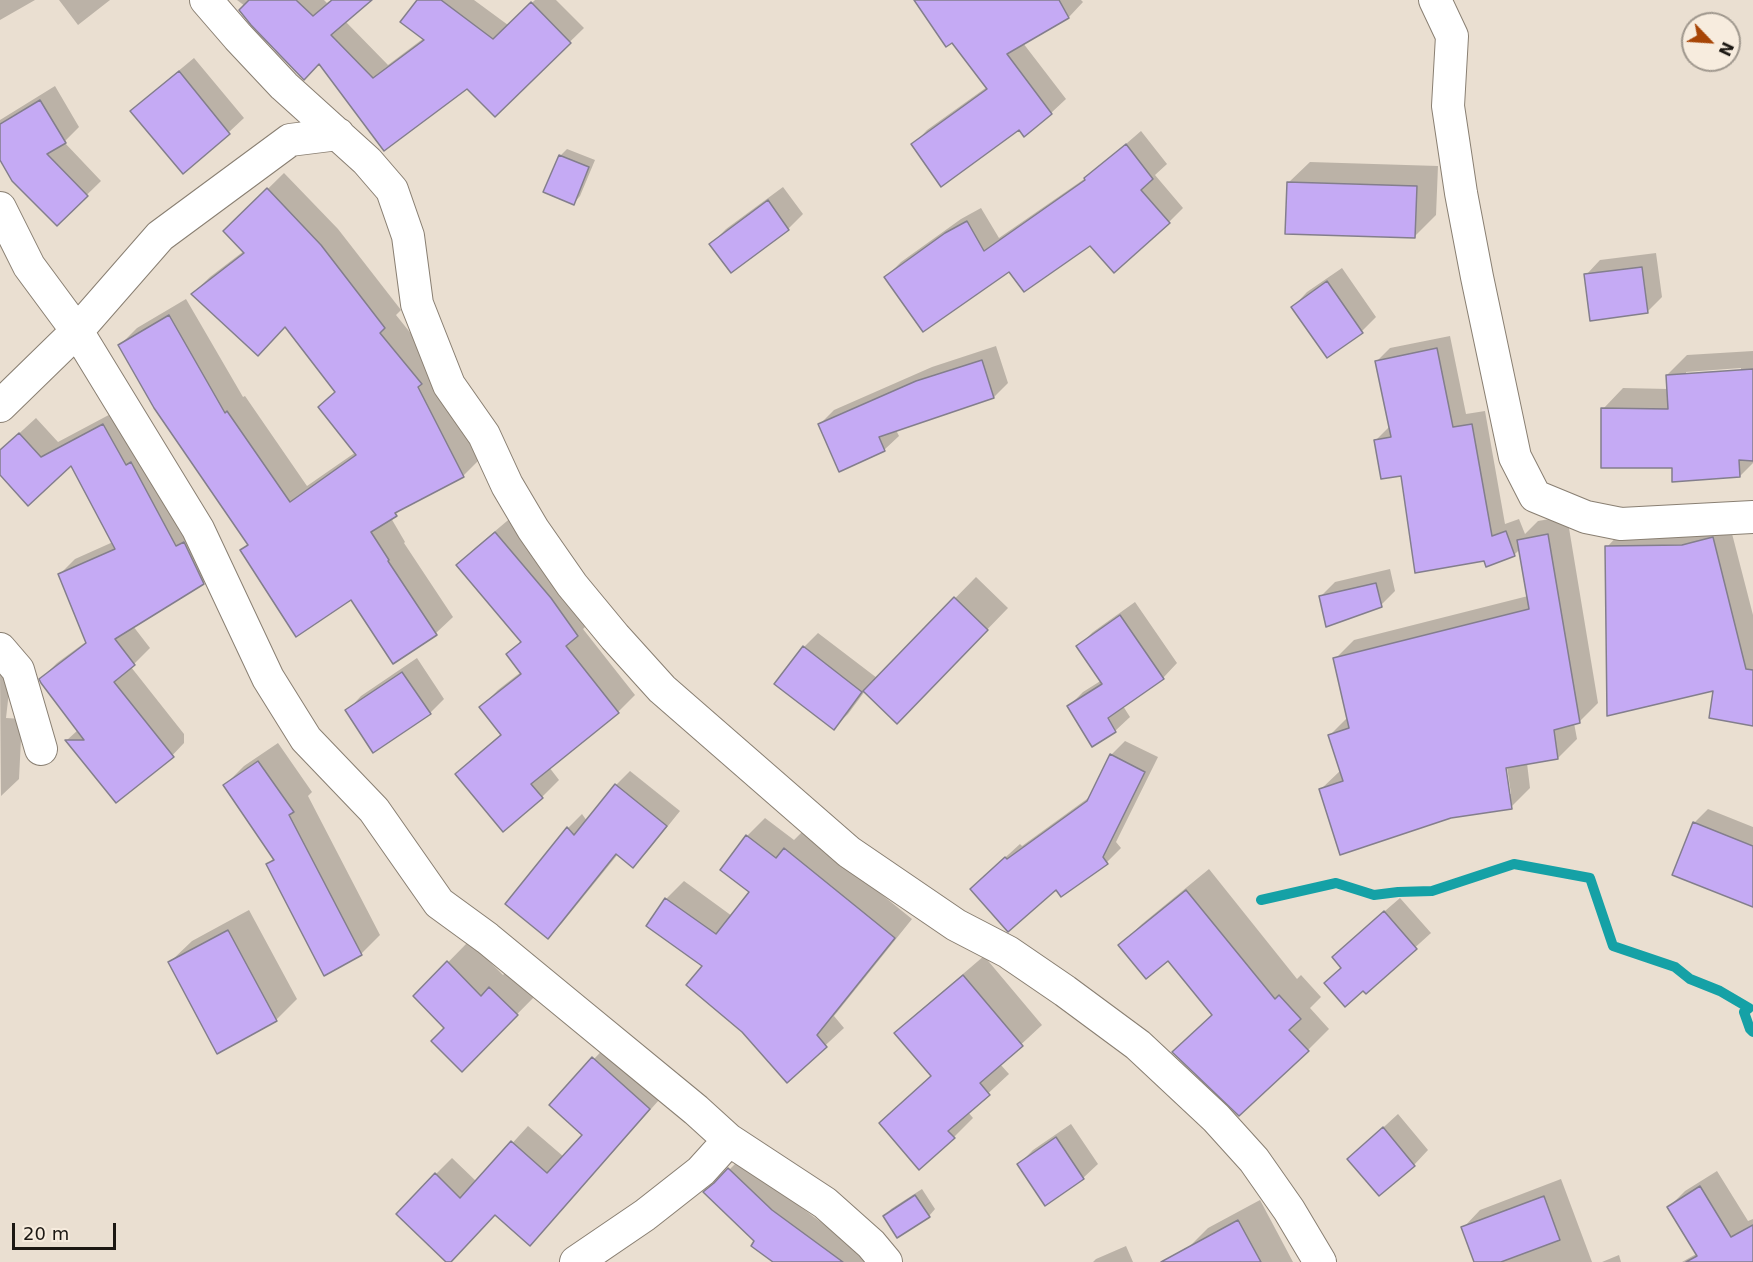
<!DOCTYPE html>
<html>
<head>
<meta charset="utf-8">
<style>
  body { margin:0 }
  #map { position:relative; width:1753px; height:1262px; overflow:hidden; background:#eadfd1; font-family:"DejaVu Sans",sans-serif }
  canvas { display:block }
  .north { position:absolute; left:1681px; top:12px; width:60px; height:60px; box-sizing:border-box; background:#f7ecde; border:2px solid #9f978d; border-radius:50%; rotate:115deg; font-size:16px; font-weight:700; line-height:24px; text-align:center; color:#1c1813 }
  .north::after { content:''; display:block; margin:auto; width:21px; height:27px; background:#a74506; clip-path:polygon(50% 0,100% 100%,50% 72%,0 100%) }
  .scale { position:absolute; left:12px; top:1223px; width:104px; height:27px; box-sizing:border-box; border:3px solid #1c1813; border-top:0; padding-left:8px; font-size:18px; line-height:21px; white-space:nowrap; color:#1c1813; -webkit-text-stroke:4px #f7ecde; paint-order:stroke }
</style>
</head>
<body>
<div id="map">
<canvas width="1753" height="1262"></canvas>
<div class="north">N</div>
<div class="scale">20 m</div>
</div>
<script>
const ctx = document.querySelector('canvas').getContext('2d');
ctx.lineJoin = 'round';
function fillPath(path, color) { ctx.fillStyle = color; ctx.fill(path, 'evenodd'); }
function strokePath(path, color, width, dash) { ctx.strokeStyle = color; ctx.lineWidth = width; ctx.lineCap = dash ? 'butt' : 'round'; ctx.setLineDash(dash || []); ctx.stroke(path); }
fillPath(new Path2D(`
  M0,0H35L0,20Z
  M59,0H110L78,25Z
  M237,0H324L327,3L331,0H369L345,21L388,65L424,38L419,0H474L508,25L535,0H556L584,28L495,115L468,87L384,149L319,62Z
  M923,0H1081L1083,2L1069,17L1023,43L1066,99L1051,113L1024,134L1019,128L913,145L927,130L987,87Z
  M194,58L244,118L229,132L183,172L132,111L147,97Z
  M55,86L79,127L64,142L101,181L57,224L0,157V120Z
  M1141,131L1167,164L1155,175L1183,208L1169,222L1010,270L886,277L901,262L961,219L981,208L999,238L1090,175Z
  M567,149L595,160L580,196L574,203L545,191L561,155Z
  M1310,162L1438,166L1436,215L1414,237L1288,183Z
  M284,173L338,229L401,310L396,315L437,366L480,459L463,476L405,506L391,518L405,542L404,543L453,617L436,633L242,550L249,543L120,345L137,328L186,299L243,397L245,396L307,486L356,452L320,407L336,391L286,325L193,293L210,277L244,251L225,231Z
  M783,187L803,214L788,229L732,271L711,244L726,229Z
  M1656,253L1662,297L1647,312L1586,275L1600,260Z
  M1342,268L1376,317L1362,331L1293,307L1307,292Z
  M1450,336L1466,414L1485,411L1505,524L1519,519L1525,534L1538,521L1567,516L1598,703L1579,722L1574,723L1577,739L1558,758L1527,763L1530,788L1511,807L1320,790L1341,770L1330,735L1348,717L1335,659L1354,640L1528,596L1520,549L1514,555L1484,559L1402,474L1376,440L1390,426L1377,361L1390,348ZM1503,760H1506L1511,794H1508Z
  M996,346L1008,383L994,397L896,430L899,436L884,450L820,424L834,410L932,367Z
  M1753,351V463L1740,476L1673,466L1603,409L1623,388L1668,389L1667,375L1687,355ZM1741,368V371L1686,375V372Z
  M120,409L219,567L203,583L133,626L150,648L131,667L184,734V743L168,760L116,801L67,740L78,730L41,679L57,663L87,641L59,575L75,559L113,542L72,464L0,472V451L36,418L58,442Z
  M513,516L594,618L583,629L635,695L618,712L549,767L559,780L542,797L457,774L474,757L501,734L481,707L498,690L521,672L508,654L521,641L458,565L475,548Z
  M1729,522L1753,615V724L1715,689L1607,547L1623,530Z
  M1390,569L1395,591L1381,605L1321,596L1335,582Z
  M976,577L1008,608L918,701L865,691L848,714L833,728L804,647L818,633L877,678Z
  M1135,602L1177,663L1163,678L1123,706L1130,717L1115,731L1093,745L1069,706L1083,692L1102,680L1078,646L1093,632Z
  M417,658L444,699L430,713L347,711L361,696Z
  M0,673L11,674L6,718L22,719L19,779L1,796Z
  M1125,741L1158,757L1116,842L1121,848L1107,862L1056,887L986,875L1020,844L1022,846L1091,796L1111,755Z
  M278,743L312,792L308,796L380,935L361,954L268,864L274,858L225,785L244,766Z
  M630,771L680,811L647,852L633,866L618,854L562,923L548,937L568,828L582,814L587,821L616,785Z
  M1708,809L1753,827V905L1694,823Z
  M765,818L794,840L803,831L912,919L834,1016L844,1028L787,1081L704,966L666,899L684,881L732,916L751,892L747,836Z
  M1209,869L1297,979L1301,975L1321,997L1310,1008L1329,1029L1308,1050L1174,1052L1213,1014L1169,959L1120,945L1142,924Z
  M1400,898L1431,933L1366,992L1348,943Z
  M249,910L297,999L276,1020L170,962L192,941Z
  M469,941L503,975L512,967L538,993L462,1070L446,1028L415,996Z
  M984,956L1042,1025L1000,1064L1009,1074L968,1112L973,1118L954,1137L881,1123L932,1075L896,1033L916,1014Z
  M610,1042L666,1092L546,1228L496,1213L448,1262L436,1174L452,1158L477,1182L528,1126L564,1157L584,1135L551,1105Z
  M1398,1114L1428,1150L1414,1165L1379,1194L1349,1159Z
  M1071,1124L1098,1164L1083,1178L1019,1164L1033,1150Z
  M744,1155L786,1196L874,1262H779L756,1241L725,1174Z
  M1717,1171L1748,1221L1753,1219V1262H1682L1698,1253L1669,1207L1685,1191Z
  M1561,1179L1592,1262H1475L1463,1228L1480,1210Z
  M922,1189L935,1209L929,1216H885L891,1209Z
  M1260,1200L1293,1262H1193L1186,1250L1208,1228Z
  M1126,1246L1133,1262H1093L1096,1259Z
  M1619,1255L1621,1262H1602Z`), '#0003');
strokePath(new Path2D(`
  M1261,900L1336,883L1374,895L1398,892L1432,891L1514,864L1590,878L1613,946L1675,967L1690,979L1720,991L1749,1008L1744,1012L1750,1029L1753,1032`), '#15a1a6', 10);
const building = new Path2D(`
  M249,0H296L313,16L332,0H372L331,35L373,78L424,40L400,22L417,0H441L493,39L531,2L571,43L495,117L467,89L384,151L319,64L304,80L251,25L239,10Z
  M914,0H1059L1069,18L1007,54L1052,114L1024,137L1019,130L941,187L911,144L987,89L952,43L946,47Z
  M179,71L230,134L183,174L130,111Z
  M40,100L66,143L47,154L88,196L57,226L12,181L0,160V124Z
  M1126,144L1153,179L1141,190L1170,223L1114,273L1090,246L1024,292L1009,272L923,332L884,277L945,233L967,221L984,251L1085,180L1084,178Z
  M559,155L589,167L574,205L543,192Z
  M1287,182L1417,186L1415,238L1285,234Z
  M267,188L321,245L385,328L380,333L422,384L418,387L464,477L395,513L397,516L371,532L389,560L388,561L437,635L393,664L351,600L296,637L240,550L248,545L154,408L118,345L169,315L225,413L227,411L290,502L356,455L318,407L335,392L285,327L258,356L191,294L244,253L223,231Z
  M768,200L789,230L731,273L709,244Z
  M1642,267L1648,313L1590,321L1584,274Z
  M1327,281L1363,333L1327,358L1291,307Z
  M1437,348L1453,427L1472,424L1492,536L1506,531L1515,556L1486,567L1484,561L1415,573L1401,476L1381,479L1374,440L1391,437L1375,361Z
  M982,360L994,398L879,437L885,451L839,472L818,424L916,381Z
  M1753,369V461L1739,460L1740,477L1672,482V468H1601V408L1668,409L1666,375Z
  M103,424L126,465L131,462L176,546L184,542L204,584L115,639L135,665L114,682L174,757L116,803L65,740H84L41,683L39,679L86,643L58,574L115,549L71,466L28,506L0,475V450L19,433L41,457Z
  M495,532L551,598L578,636L566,646L619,713L531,784L543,798L503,832L455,774L501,735L479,707L521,674L506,654L521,642L456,565Z
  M1548,534L1580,723L1554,730L1558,759L1506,768L1512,809L1451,818L1340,855L1319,789L1343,781L1328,735L1349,728L1333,658L1529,609L1517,540Z
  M1713,537L1746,669L1753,670V726L1709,718L1713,691L1607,716L1605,546L1682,545Z
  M1376,583L1382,607L1326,627L1319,596Z
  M954,597L988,630L897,724L863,691Z
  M1120,615L1164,679L1108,718L1116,732L1092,747L1067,706L1102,684L1076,646Z
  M803,646L862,692L834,730L774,684Z
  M402,672L431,714L373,753L345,710Z
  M1110,754L1145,772L1103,857L1108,864L1061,897L1056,890L1008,932L970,889L1005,857L1007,859L1087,801Z
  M258,761L294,812L289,815L362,955L324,976L266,864L274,860L223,785Z
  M615,784L667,826L633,868L616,854L548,939L505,904L567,827L574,835Z
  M1693,822L1753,846V907L1672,875Z
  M746,835L776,858L784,848L895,938L817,1035L827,1047L787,1083L742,1032L686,985L702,966L646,926L665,898L716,934L749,892L720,870Z
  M1186,890L1275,999L1279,995L1301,1019L1289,1030L1309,1051L1239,1116L1172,1052L1212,1015L1168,961L1146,979L1118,945Z
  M1384,911L1417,949L1366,994L1363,991L1345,1007L1324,983L1341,968L1332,957Z
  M228,930L277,1021L217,1054L168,962Z
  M447,961L481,996L489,987L518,1015L462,1072L431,1041L444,1028L413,996Z
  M963,975L1023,1046L980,1083L990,1095L948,1131L955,1138L919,1170L879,1123L931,1076L894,1033Z
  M592,1057L650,1109L530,1246L495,1215L451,1262H446L396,1214L435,1173L460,1198L511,1141L547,1173L582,1135L549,1105Z
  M1383,1127L1415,1166L1379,1196L1347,1159Z
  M1056,1137L1084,1179L1045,1206L1017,1164Z
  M728,1168L772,1210L843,1262H773L751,1246L754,1241L703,1192L714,1183Z
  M1700,1186L1731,1237L1753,1225V1262H1686L1697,1256L1667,1207Z
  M915,1195L930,1217L897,1238L883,1216Z
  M1544,1196L1560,1240L1501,1262H1474L1461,1227Z
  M1238,1220L1261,1262H1161Z`);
fillPath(building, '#c5aaf4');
strokePath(building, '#837e8c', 1.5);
const minor = new Path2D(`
  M206,0L238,37L284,86L367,161L392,190L408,236L417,304L449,385L484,435L507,485L533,529L572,585L615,637L662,689L849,852L956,925L1008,952L1065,991L1138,1045L1216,1118L1254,1160L1289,1210L1320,1262
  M1435,0L1452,36L1448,106L1461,193L1477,277L1515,457L1535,496L1586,517L1621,524L1753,517
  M0,208L29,266L77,331L198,529L268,678L306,739L374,810L439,903L487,938L572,1008L696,1110L729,1140L825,1203L871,1244L886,1262
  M0,406L77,331L160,236L290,140L338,134
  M0,649L18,670L41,749
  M576,1262L645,1215L701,1171L729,1140`);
strokePath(minor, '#897f72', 34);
strokePath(minor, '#fff', 32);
</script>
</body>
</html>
